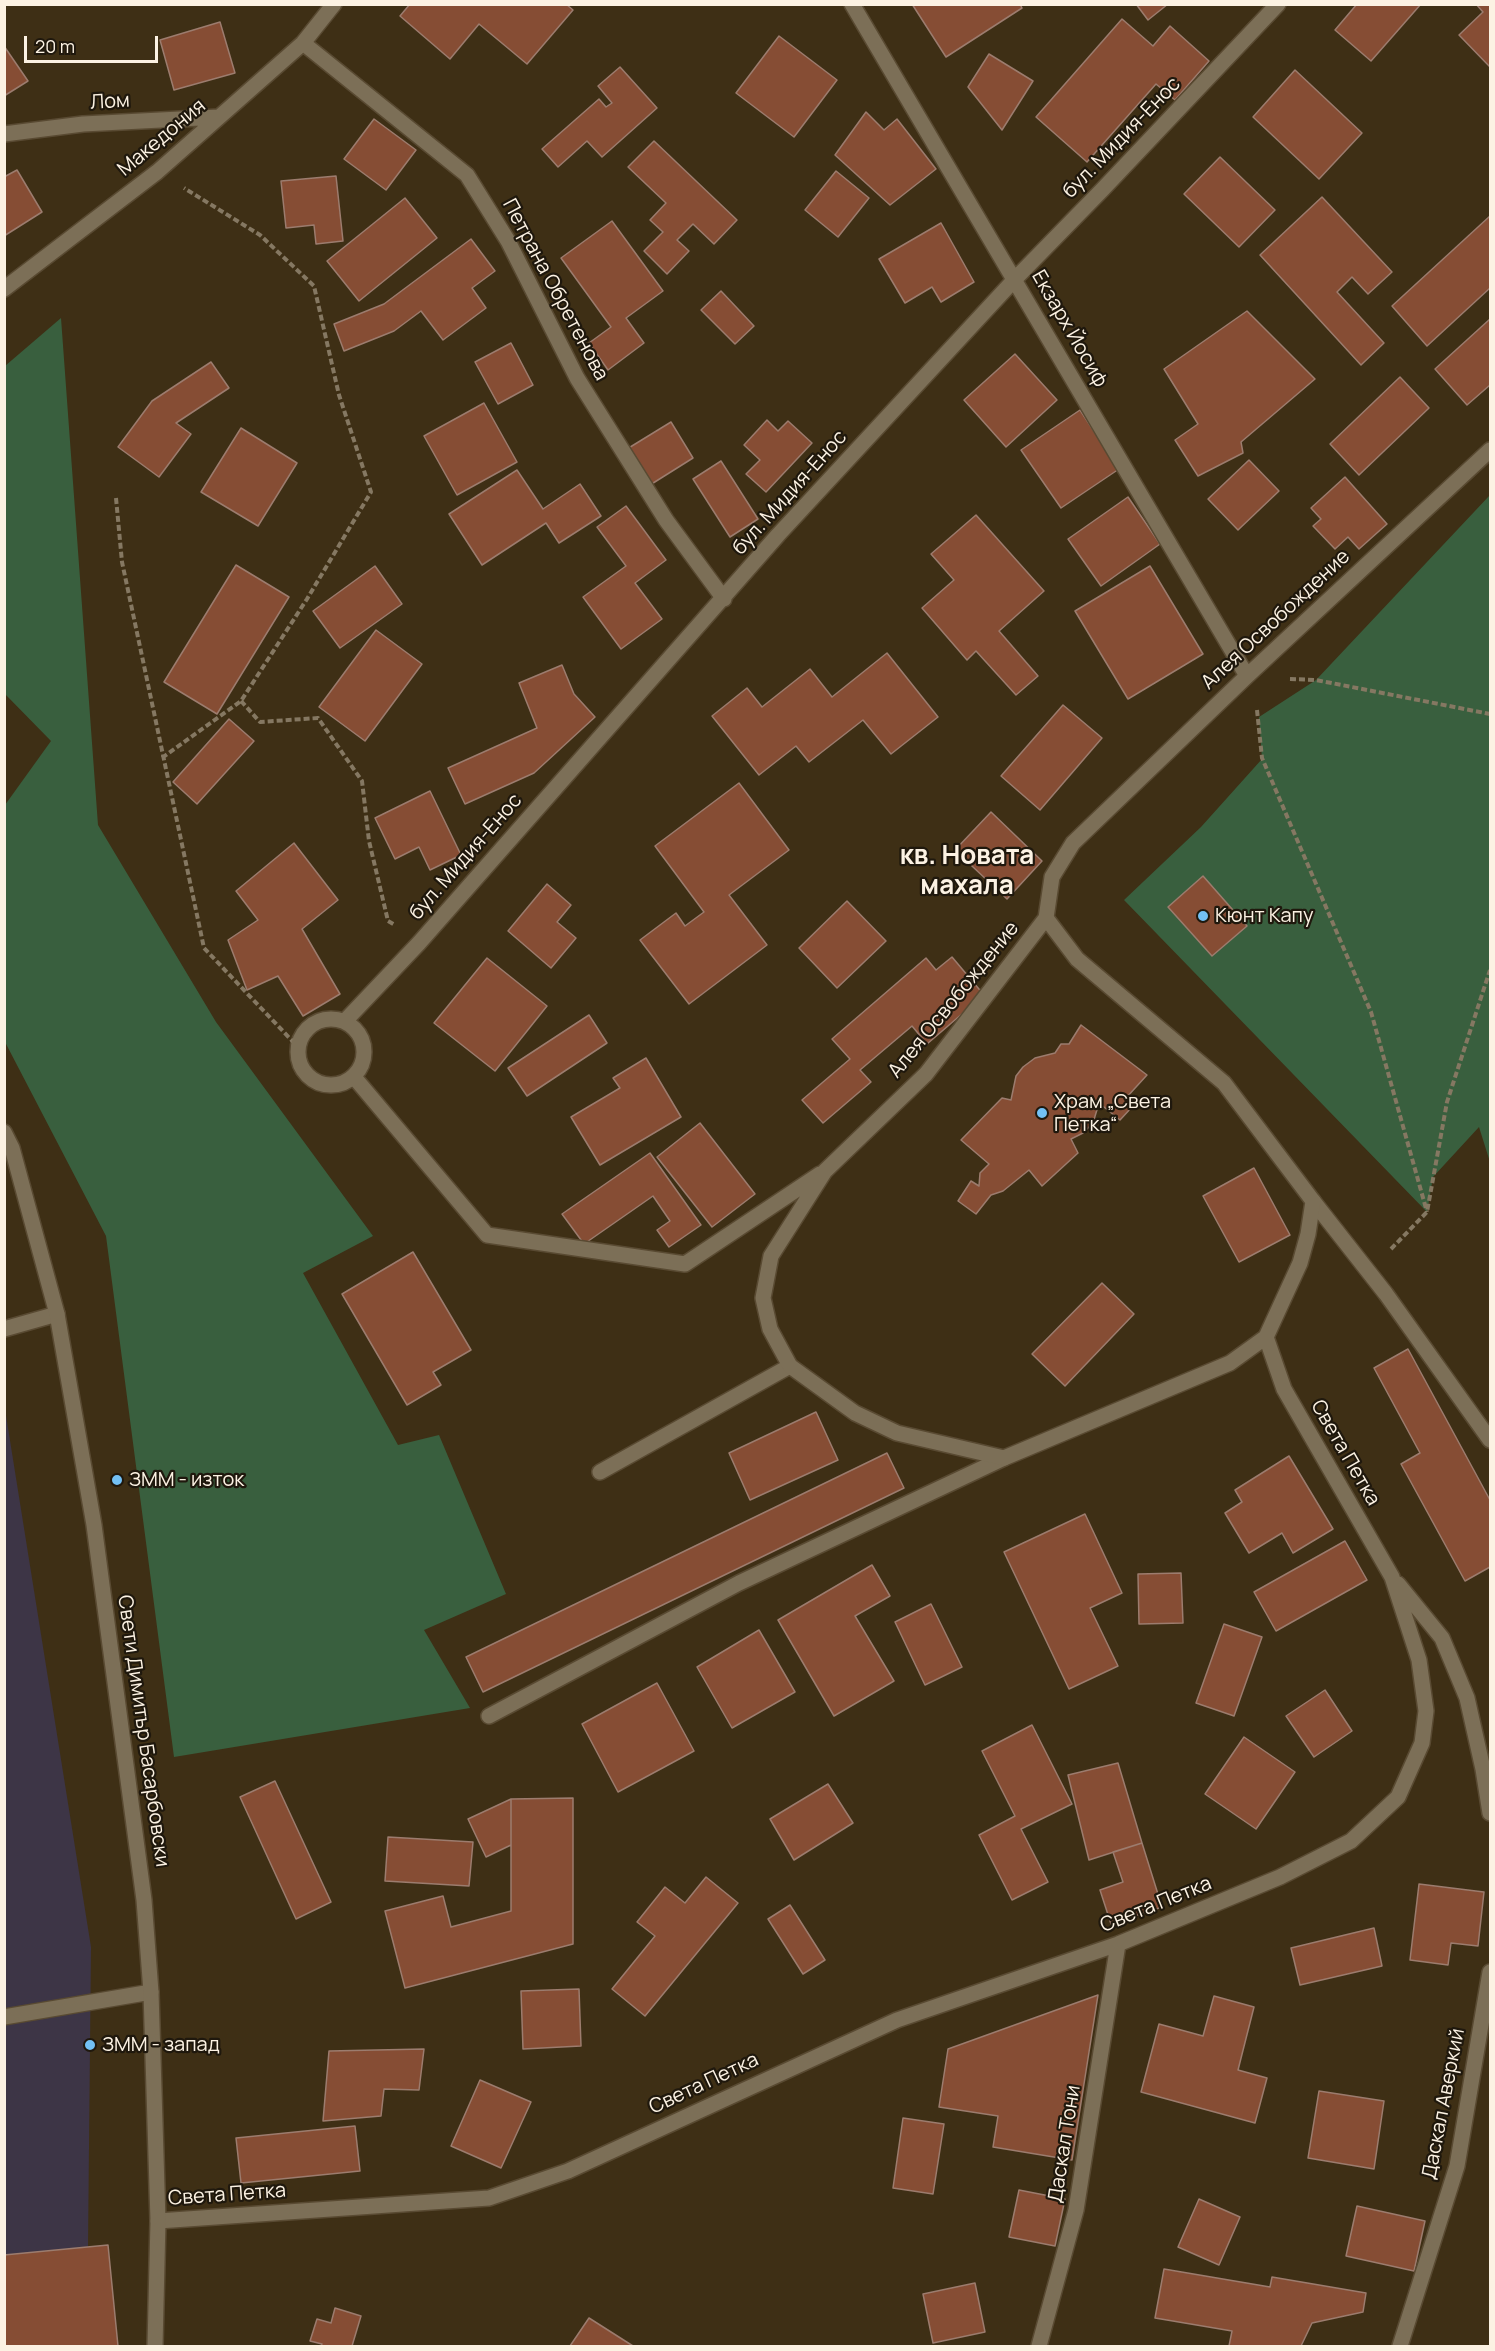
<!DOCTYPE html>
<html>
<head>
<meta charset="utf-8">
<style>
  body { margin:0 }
  #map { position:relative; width:1495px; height:2351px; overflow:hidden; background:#3e2f15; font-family:Manrope,sans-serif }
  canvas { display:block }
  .frame { position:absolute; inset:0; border:6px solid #fcf2e3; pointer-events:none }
  .scale { position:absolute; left:24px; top:36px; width:134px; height:27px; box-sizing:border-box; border:3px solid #fcf2e3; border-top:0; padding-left:8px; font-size:18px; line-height:21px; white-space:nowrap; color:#fcf2e3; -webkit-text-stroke:4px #1f180d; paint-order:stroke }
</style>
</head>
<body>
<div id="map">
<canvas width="1495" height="2351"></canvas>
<div class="frame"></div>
<div class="scale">20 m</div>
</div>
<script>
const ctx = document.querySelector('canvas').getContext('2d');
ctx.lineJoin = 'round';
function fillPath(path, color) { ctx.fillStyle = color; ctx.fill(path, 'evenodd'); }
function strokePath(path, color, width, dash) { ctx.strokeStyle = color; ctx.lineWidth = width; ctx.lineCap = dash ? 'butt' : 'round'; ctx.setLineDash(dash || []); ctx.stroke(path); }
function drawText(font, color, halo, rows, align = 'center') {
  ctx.font = font + ' Manrope,sans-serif'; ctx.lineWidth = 4.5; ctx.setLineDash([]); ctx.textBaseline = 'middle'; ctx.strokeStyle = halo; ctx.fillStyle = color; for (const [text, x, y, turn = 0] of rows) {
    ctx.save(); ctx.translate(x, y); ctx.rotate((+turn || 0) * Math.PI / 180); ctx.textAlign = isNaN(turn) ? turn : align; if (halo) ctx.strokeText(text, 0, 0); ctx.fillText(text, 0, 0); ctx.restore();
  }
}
fillPath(new Path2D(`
  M4,1403L91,1947L87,2346H5Z`), '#3d3546');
fillPath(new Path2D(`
  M61,318L98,825L216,1022L373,1236L303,1273L398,1445L439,1435L506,1594L424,1630L470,1708L174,1757L106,1236L5,1042V805L51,741L5,694V366Z
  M1490,495V1162L1479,1127L1433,1177L1427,1212L1124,900L1201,827L1262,759L1259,717L1316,680Z`), '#395f3e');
const building = new Path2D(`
  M410,4H566L573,10L527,64L479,24L450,59L400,16Z
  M912,4H1020L1022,8L946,57Z
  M1136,4H1168L1148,20Z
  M1357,4H1421L1371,61L1335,30Z
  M1476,4H1490V67L1459,35L1483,12Z
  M1122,19L1153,46L1170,26L1209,61L1175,100L1156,84L1087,162L1036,117Z
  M220,22L235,73L174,90L160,40Z
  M779,36L837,80L794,137L736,93Z
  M4,46L28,81L4,96Z
  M989,54L1033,81L1002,130L968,87Z
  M620,67L657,108L602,157L587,141L558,167L542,149L599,99L606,107L612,103L598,86Z
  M1295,70L1362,133L1319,179L1253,117Z
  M866,112L884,130L897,119L936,169L890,205L835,155Z
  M374,119L416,150L386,190L344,159Z
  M654,141L737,220L714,244L693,224L677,240L689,251L667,274L644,251L663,232L650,220L666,203L628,167Z
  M1220,157L1275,210L1239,247L1184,194Z
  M17,170L42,212L4,236V177Z
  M836,171L869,198L838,237L805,210Z
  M336,176L343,241L316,244L314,225L286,228L281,181Z
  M1322,197L1392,272L1368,294L1352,277L1337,292L1384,343L1361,365L1260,255Z
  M405,198L437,238L359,301L327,261Z
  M1490,216V288L1427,346L1392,306Z
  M612,221L663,291L626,318L644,343L608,370L589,343L611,327L561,258Z
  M941,223L974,282L941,302L932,287L905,303L879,259Z
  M471,239L495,271L472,288L486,308L443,340L421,311L394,331L344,351L334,324L384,304Z
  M721,291L754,326L735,344L701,310Z
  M1247,311L1315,379L1241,442L1243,453L1198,476L1175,440L1198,424L1164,369Z
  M1490,319V385L1467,405L1435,369Z
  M511,343L533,385L498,404L475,362Z
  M1015,354L1057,400L1006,447L964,400Z
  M211,362L229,388L176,423L191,434L159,477L118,447L152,401Z
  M1400,377L1429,408L1359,475L1330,444Z
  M484,403L517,462L457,495L424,436Z
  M1080,410L1119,469L1061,508L1021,450Z
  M767,420L778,431L788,421L812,443L766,492L746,474L760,460L744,445Z
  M671,422L693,458L650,485L627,449Z
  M241,428L297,463L258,526L201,492Z
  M1249,460L1279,491L1238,530L1208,499Z
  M721,461L758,519L730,537L693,479Z
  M517,470L543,509L580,484L601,516L559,543L546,523L482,565L449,514Z
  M1345,477L1387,524L1359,549L1348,537L1335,549L1313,526L1321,519L1311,508Z
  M1128,497L1160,544L1101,586L1068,539Z
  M626,506L666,560L635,583L662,619L621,649L583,597L626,566L597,527Z
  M976,515L1044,591L999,631L1038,676L1016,695L976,651L967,660L922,608L954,580L931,554Z
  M236,565L289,597L217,714L164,682Z
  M375,566L402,604L340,648L313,611Z
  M1150,566L1203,654L1128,699L1075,611Z
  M376,630L422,664L365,741L319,707Z
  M887,653L938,717L891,754L863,720L809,762L796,746L759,775L712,716L747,688L762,707L810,669L832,697Z
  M562,665L574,694L595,717L534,773L465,804L448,768L537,728L519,683Z
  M1063,705L1102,738L1040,810L1001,776Z
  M229,719L254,741L197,804L173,782Z
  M739,783L789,850L729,895L767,945L689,1004L640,940L676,913L685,926L704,912L655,846Z
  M430,791L461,855L430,870L419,847L395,859L375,818Z
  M991,812L1042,861L1007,899L955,850Z
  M294,843L338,900L302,929L340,994L303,1016L278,976L247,990L228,940L258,920L236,891Z
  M1203,876L1247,926L1212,956L1168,907Z
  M547,884L571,905L557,922L576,938L551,968L508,931Z
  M847,901L886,941L837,988L799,948Z
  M952,957L984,995L927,1044L912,1026L860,1070L871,1082L823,1123L802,1100L850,1059L832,1039L926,958L936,970Z
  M487,958L547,1006L495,1071L434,1023Z
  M589,1015L607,1043L527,1096L508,1068Z
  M1081,1025L1147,1075L1126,1098L1132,1107L1120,1120L1099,1103L1093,1123L1083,1133L1071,1139L1078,1153L1042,1186L1029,1170L1003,1191L991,1195L976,1214L958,1201L971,1181L979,1186L980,1173L989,1164L961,1140L1002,1098L1011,1100L1016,1076L1023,1067L1035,1058L1055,1053L1061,1044H1069Z
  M646,1058L681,1117L600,1165L571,1117L620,1088L613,1078Z
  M700,1123L755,1194L712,1227L657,1157Z
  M650,1153L701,1225L669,1247L657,1230L670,1221L653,1196L584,1244L562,1214Z
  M1254,1168L1290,1235L1239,1262L1203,1196Z
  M413,1252L471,1350L433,1372L441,1385L407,1405L342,1294Z
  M1102,1283L1134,1314L1065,1386L1032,1354Z
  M1408,1349L1490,1500V1567L1465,1581L1401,1464L1420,1453L1374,1368Z
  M816,1412L838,1460L750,1500L729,1453Z
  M887,1453L904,1488L483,1692L466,1657Z
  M1289,1456L1333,1529L1293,1553L1282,1533L1249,1553L1225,1513L1242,1502L1235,1490Z
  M1085,1514L1122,1593L1090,1608L1118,1666L1069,1689L1004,1552Z
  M1345,1541L1367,1580L1276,1631L1254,1592Z
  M872,1565L890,1596L855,1616L894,1681L834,1716L778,1620Z
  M1181,1573L1183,1623L1139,1624L1138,1574Z
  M931,1604L962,1667L925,1685L895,1622Z
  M1224,1624L1262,1637L1234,1716L1196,1703Z
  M759,1630L795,1692L732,1728L697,1667Z
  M657,1683L694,1751L618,1792L582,1724Z
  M1325,1690L1352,1731L1314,1757L1286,1716Z
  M1032,1725L1072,1804L1021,1829L1048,1882L1012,1900L979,1835L1015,1816L982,1751Z
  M1244,1737L1295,1772L1256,1829L1205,1794Z
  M1118,1763L1142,1843L1089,1860L1068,1775Z
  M275,1781L331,1902L296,1919L240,1797Z
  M828,1784L853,1823L794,1860L770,1819Z
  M573,1798V1944L405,1988L385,1911L443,1896L451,1927L511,1911V1799Z
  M511,1799V1845L486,1857L468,1819Z
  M388,1837L473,1842L469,1886L385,1881Z
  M1142,1843L1162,1907L1111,1924L1100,1890L1123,1882L1113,1852Z
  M706,1877L738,1903L645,2016L612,1989L655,1936L637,1922L665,1887L685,1903Z
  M1419,1884L1484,1892L1478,1946L1451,1943L1448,1965L1410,1960Z
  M790,1905L825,1960L803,1974L768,1919Z
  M1374,1928L1382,1966L1300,1985L1291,1948Z
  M579,1989L581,2046L523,2049L521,1991Z
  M1098,1995L1072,2160L993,2147L998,2116L939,2107L948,2049Z
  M1214,1996L1254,2007L1238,2070L1267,2078L1255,2123L1141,2092L1159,2024L1203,2036Z
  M424,2049L419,2090L384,2089L381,2116L323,2121L329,2051Z
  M480,2080L531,2102L501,2168L451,2146Z
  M1319,2091L1384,2101L1374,2169L1308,2158Z
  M903,2118L944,2124L933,2194L893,2188Z
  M355,2126L360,2171L241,2183L236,2138Z
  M1019,2190L1065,2199L1055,2246L1009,2237Z
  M1199,2199L1240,2217L1219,2265L1178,2247Z
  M1357,2206L1425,2221L1414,2271L1346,2256Z
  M108,2245L118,2346H4V2255Z
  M1164,2269L1270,2287L1272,2277L1366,2293L1363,2312L1312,2323L1301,2346H1229L1232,2331L1155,2318Z
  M975,2283L985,2332L933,2343L923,2294Z
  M335,2308L361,2316L352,2346H321L322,2344L310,2341L317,2319L331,2323Z
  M589,2318L633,2346H570Z`);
fillPath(building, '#864d34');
strokePath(building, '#9c7c6e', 1.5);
const service = new Path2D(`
  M1313,1201L1386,1294L1490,1440
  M4,1329L57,1314
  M600,1472L790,1366
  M489,1716L739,1583L1004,1458
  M4,2017L151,1992`);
const minor = new Path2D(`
  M852,4L1247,676
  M303,43L467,175L508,241L577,378L666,520L724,599
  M4,134L83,124L219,117
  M4,289L157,172L303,43L334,4
  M1046,918L1077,959L1224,1083L1313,1201L1308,1234L1300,1263L1266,1337
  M298 1052a33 33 0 1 1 66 0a33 33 0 1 1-66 0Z
  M345,1021L419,943L778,535L1015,279L1102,190L1278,4
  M354,1077L487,1235L685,1264L820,1174
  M1398,1584L1442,1638L1467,1698L1483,1769L1490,1813
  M158,2221L489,2198L568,2171L897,2020L1118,1944L1280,1877L1351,1841L1398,1797L1422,1743L1426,1711L1419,1660L1392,1577L1284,1389L1266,1337L1230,1363L1004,1458L897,1433L855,1413L790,1366L770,1329L763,1298L771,1256L825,1171L926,1074L1046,918L1052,877L1073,843L1247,676L1490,450
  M1039,2346L1076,2210L1118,1944
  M1400,2346L1457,2166L1490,1972`);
const tertiary = new Path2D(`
  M4,1132L12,1148L57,1314L94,1525L144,1900L151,1992L158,2221L155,2346`);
strokePath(service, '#594a32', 18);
strokePath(minor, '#594a32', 18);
strokePath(tertiary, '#594a32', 18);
strokePath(new Path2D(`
  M116,498L122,562L204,948L298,1047
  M1290,679L1316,680L1490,714
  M241,701L260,722L318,718L362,781L369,841L388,921L395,925
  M1257,710L1262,758L1371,1012L1427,1212
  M162,758L241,701L307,599L371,492L339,395L314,286L260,235L184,188
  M1391,1249L1427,1212L1447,1102L1490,970`), '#857862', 4, [6, 3]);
strokePath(service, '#7c6f57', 15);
strokePath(minor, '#7c6f57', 15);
strokePath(tertiary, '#7c6f57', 15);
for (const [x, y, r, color] of [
  [1203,916,6,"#73c1f5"],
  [1042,1113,6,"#73c1f5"],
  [117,1480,6,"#73c1f5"],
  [90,2045,6,"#73c1f5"]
]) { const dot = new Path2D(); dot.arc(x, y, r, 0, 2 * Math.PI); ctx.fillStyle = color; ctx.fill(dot); strokePath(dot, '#1f180d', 2); }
drawText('20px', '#fcf2e3', '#1f180d', [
  ["Лом",110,102,-3],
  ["Македония",162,138,-40],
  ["бул. Мидия-Енос",1122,138,-46],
  ["Петрана Обретенова",555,290,62],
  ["Екзарх Йосиф",1069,329,60],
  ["бул. Мидия-Енос",790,493,-48],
  ["Алея Освобождение",1276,620,-43],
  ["бул. Мидия-Енос",466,857,-49],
  ["Алея Освобождение",954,1000,-51],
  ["Света Петка",1345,1453,60],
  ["Свети Димитър Басарбовски",143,1731,82],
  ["Света Петка",1156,1905,-22],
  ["Света Петка",704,2084,-25],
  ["Даскал Аверкий",1444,2104,-79],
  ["Даскал Тони",1065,2144,-81],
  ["Света Петка",227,2195,-4]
]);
drawText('20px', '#fcf2e3', '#1f180d', [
  ["Кюнт Капу",1215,916],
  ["Храм „Света",1054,1102],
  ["Петка“",1054,1125],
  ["ЗММ - изток",129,1480],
  ["ЗММ - запад",102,2045]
], 'left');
drawText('bold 26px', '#fcf2e3', '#1f180d', [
  ["кв. Новата",967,857],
  ["махала",967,887]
]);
</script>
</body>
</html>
